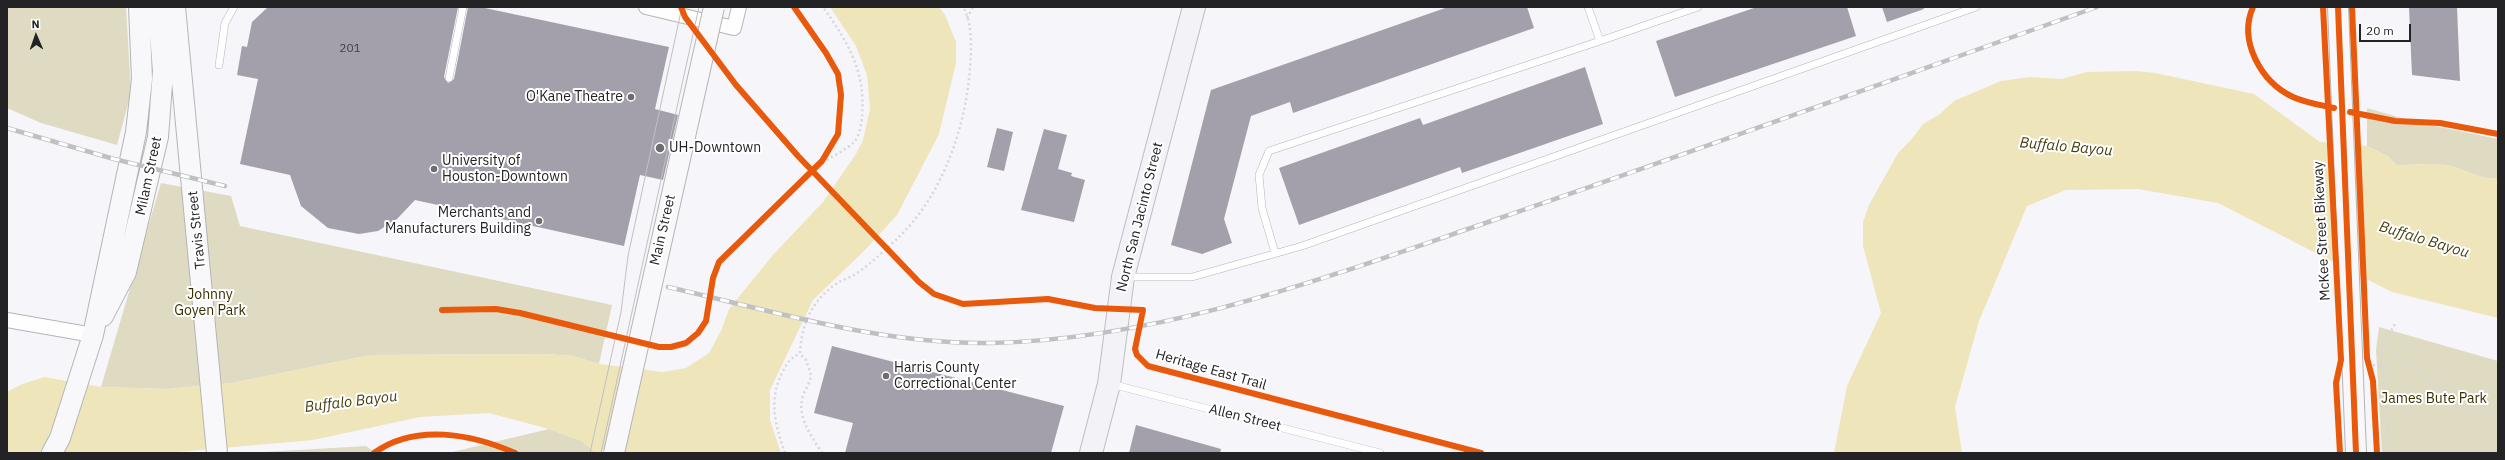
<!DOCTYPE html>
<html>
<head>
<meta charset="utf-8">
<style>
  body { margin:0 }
  #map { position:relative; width:2505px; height:460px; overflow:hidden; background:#f6f5f9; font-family:"IBM Plex Sans",sans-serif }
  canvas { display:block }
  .frame { position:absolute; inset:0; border:8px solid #232225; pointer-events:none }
  .north { position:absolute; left:16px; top:16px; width:40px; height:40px; -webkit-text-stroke:3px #fff; paint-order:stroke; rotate:358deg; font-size:11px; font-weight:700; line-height:16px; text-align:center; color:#232225 }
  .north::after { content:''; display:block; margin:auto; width:14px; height:18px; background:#232225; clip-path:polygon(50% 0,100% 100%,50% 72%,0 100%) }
  .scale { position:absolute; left:2359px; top:24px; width:52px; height:18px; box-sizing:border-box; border:2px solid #232225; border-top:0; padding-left:5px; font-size:12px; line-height:14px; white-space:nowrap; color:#232225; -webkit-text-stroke:3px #fff; paint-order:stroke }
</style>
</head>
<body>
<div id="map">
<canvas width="2505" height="460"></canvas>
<div class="frame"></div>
<div class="north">N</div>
<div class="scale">20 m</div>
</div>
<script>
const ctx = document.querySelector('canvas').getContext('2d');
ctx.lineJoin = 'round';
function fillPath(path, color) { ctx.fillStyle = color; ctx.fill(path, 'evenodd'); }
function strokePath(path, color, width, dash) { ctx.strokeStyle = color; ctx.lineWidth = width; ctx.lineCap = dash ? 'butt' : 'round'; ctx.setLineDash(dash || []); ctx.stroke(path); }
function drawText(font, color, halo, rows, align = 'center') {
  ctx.font = font + ' "IBM Plex Sans",sans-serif'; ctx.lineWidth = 4; ctx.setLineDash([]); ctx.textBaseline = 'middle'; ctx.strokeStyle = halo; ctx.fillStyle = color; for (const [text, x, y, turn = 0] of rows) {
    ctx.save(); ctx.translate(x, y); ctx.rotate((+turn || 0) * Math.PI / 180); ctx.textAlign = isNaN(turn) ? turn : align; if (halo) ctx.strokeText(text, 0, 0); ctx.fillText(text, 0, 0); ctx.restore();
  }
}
fillPath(new Path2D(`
  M7,7H126L131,93L117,145L41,123L7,108Z
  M2367,108L2416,122L2498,139V178C2477,180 2469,170 2450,166C2432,162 2415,165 2397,165L2387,156L2367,146Z
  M161,183L231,196L240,226L612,305L599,364L573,356L544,354L371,355L232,383L168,389L101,387Z
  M2379,327L2498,361V453H2382L2376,350Z
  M549,429L582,441L596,453H448Z
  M366,446L376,453H247Z`), '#dfdbc3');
fillPath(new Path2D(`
  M830,7H939L945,15L956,42V63L939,134L897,215L865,250L813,300L770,390V420L781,453H596L582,441L549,429L489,413L420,417L313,440L165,453H7V392L20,385L44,377L101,387L168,389L232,383L371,355L544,354L573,356L599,364L663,372L686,368L709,353L721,331L729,309L772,256L823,202L856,154L863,140L870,109L867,75L856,46Z
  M2135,71L2155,73L2254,94L2320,142L2367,146L2387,156L2397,165C2416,165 2432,162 2450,166C2469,170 2477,180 2498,178V318L2392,292L2218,203L2138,189L2066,190L2027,206L1979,321L1955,407L1962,453H1834L1847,386L1881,313L1863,246V222L1869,205L1898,153L1911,140L1923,124L1940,114L1954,101L2001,81L2030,77L2062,79L2086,72Z`), '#eee5bb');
fillPath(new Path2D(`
  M268,7H458L444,77L448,83L454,79L468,7H480L669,47L655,109L678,115L663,180L640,175L624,246L415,200L397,219L378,231L359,234L328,228L301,206L290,175L240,164L258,79L237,75L242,46L247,47L252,22Z
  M1448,7H1527L1534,28L1293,113L1290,102L1251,116L1224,219L1232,243L1202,254L1171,245L1211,90Z
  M1757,7H1847L1856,36L1675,97L1656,41Z
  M1882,7H1923L1924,9L1887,22Z
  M2409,7H2457L2460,81L2412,75Z
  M1585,67L1603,124L1462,173L1460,167L1299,225L1279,168L1420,118L1423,125Z
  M997,128L1013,132L1004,171L987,167Z
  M1044,129L1067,135L1058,169L1072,173L1071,176L1085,180L1074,222L1021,210Z
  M832,346L1064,406L1051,453H845L853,423L814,413Z
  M1136,425L1221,449L1220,453H1129Z`), '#a4a0ab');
const lane = new Path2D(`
  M1600,41L1698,7
  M219,65L225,23L234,7
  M449,78L463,7
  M1275,253L1262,208L1259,175L1269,151L1600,41L1588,7
  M1126,277H1192L1302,246L1976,7
  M1111,384L1380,453`);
const street = new Path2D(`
  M646,7L734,28L739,7
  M7,320L93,335`);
const secondary = new Path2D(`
  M175,7L217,453
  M2338,7L2356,453
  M103,316L126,272L158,137L163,71L158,7
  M52,453L60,438L93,335L136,132L142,79L139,7`);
const primary = new Path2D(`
  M1091,453L1109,384L1123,277L1194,7`);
strokePath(lane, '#b5b5b7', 8);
strokePath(street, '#b5b5b7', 16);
strokePath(secondary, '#b5b5b7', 22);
strokePath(primary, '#bebcc6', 24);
strokePath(new Path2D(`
  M967,18L973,7
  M818,165C829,158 845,151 854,142C859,137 862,123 862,116C866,72 848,42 823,7
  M2373,365L2382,368
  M2381,368L2382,348L2396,322
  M785,453C775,424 768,400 783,371C787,363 791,357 800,354
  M822,453C812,437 796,416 803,396C806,388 810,383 811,375L806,360L800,354C801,326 811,301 836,284C842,279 851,278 857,273C872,263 886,249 899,237C940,197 963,135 969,79C971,59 974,24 963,7
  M2390,453L2383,378C2386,324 2440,393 2454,402C2467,411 2483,414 2498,416`), '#d7d6d8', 2.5, [2, 3]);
strokePath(lane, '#fefefe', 7);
strokePath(street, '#fefefe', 14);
strokePath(secondary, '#f8f8fa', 20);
strokePath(primary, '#f3f2f7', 22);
strokePath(new Path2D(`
  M590,453L621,312L628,256L682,7
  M601,453L699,7`), '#c0c0c2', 1);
const rail = new Path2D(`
  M7,128L114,159L225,186
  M668,287C773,311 882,345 991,343C1167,339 1333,275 1497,219C1698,150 1897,78 2097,7`);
strokePath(rail, '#c0c0c2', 4.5);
strokePath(rail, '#fff', 3, [9]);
const secondaryBridge = new Path2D(`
  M614,453L714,7`);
strokePath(secondaryBridge, '#b5b5b7', 22, []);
strokePath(secondaryBridge, '#f8f8fa', 20);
strokePath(new Path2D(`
  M681,7L685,17L736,85L798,156L919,282L934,294L963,304L1048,299L1095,308L1143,310L1135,349L1137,355L1148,366L1481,453
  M2253,7C2238,41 2261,82 2293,97C2306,103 2321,105 2334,108
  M2323,7L2341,360L2336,383L2340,453
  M2338,7L2356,453
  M2352,7L2367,358L2373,381L2377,453
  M2350,112L2395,121L2440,123L2498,134
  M442,310L496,309L520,313L659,347H671L686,343L698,333L706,321L713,278L719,262L822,161L838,134L841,95L838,74L826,53L794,7
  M374,453C415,423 472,434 515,453`), '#e8590c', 6);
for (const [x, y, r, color] of [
  [631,97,4,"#6d6c6f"],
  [660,148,5,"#6d6c6f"],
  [434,169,4,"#6d6c6f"],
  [539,221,4,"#6d6c6f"],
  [886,376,4,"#6d6c6f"]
]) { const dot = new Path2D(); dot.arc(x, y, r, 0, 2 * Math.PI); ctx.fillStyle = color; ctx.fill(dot); strokePath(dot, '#fff', 1.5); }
drawText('12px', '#434246', null, [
  ["201",350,49]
]);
drawText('14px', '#232225', '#fff', [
  ["O'Kane Theatre",623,97,"right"],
  ["UH-Downtown",669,148],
  ["University of",442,161],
  ["Houston-Downtown",442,177],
  ["Merchants and",531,213,"right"],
  ["Manufacturers Building",531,229,"right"],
  ["Harris County",894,368],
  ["Correctional Center",894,384]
], 'left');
drawText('14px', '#232225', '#fff', [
  ["Milam Street",149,176,-78],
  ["North San Jacinto Street",1140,217,-76],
  ["Travis Street",197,230,-96],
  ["Main Street",663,230,-77],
  ["McKee Street Bikeway",2322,231,-93],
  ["Heritage East Trail",1211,370,16],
  ["Allen Street",1245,418,14]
]);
drawText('14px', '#393000', '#fff', [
  ["Johnny",210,295],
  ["Goyen Park",210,311],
  ["James Bute Park",2434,399]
]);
drawText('italic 15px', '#483f0f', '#fff', [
  ["Buffalo Bayou",2066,147,5],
  ["Buffalo Bayou",2424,240,17],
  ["Buffalo Bayou",351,402,-7]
]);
</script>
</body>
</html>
